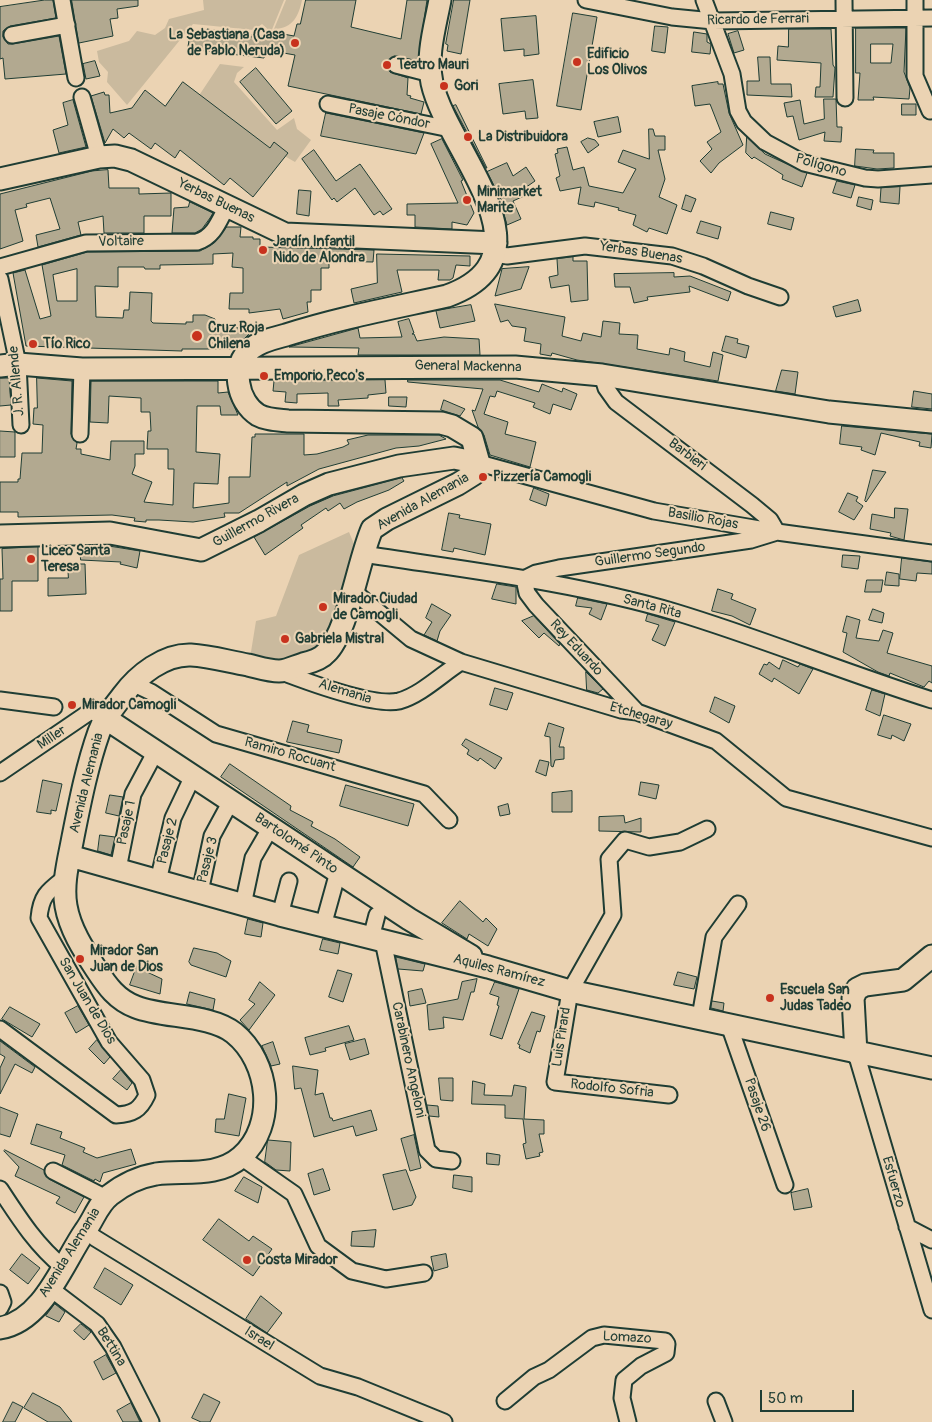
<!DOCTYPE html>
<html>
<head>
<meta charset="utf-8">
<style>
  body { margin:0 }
  #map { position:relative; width:932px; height:1422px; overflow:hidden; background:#ebd3b3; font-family:Pangolin,sans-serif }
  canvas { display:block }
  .scale { position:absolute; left:760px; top:1390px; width:94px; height:22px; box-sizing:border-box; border:2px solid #1f3d34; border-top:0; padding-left:6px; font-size:15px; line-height:18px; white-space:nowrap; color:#1f3d34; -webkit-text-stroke:4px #ebd3b3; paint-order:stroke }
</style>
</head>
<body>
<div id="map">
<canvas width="932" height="1422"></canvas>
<div class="scale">50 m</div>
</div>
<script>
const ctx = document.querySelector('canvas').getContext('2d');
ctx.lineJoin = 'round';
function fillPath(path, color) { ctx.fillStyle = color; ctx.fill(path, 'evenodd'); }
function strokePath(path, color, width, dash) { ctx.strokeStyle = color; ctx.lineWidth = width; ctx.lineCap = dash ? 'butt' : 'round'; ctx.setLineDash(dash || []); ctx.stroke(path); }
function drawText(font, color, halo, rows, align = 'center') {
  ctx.font = font + ' Pangolin,sans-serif'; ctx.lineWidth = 4; ctx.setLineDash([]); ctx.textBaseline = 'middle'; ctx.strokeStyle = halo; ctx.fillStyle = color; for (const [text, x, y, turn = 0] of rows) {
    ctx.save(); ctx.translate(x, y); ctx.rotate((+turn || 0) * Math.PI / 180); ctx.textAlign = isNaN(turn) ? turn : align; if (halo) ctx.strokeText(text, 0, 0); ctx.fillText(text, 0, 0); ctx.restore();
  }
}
fillPath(new Path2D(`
  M203,0H284L271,32L262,24L254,30L193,24L127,105L107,82L108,72L99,62L97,51L129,41L137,31L155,35L165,28L169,19L204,10Z
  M286,0H302C299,15 293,29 274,29Z
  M220,64L244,67L237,73L234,82L277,130L294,118L297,129L311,140L295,162L265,145L198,97Z
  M349,532L354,544L352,557L335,617L321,646L311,652L274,663L250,658L256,621L276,616L299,555Z`), '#caba9e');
const building = new Path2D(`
  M45,0H53L56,18L10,26L3,31V37L8,44H13L59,36L66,74L5,79L3,58L0,59V7Z
  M72,0H138V6L117,9L118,18L110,19L113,36L79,43Z
  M306,0H356L351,27L401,39L407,0H427L418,61L394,56L387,63L390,72L408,78L407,95L411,96L410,98L424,102L421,114L288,86L295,55L266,50L264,58L197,50L196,54L187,53L190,34L206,37L207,29L252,37V34L283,39V34L294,36L297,24H300Z
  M454,0H470L461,54L447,51L448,45L446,44Z
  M573,13L597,17L581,110L557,106Z
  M536,16L539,54L524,56V49L504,51L501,19Z
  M655,26L668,27L665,53L652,51Z
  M856,28H906L904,72L910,88L909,99L873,97L874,100H858L860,73H856ZM871,44H893L891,63H871Z
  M789,29H831L833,65L835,68L833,97H815L816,87H820L821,63L777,60L778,46L788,47Z
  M738,31L744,50L734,53L728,34Z
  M694,32L707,34V42L711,44L710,54L692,52Z
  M758,57H770L771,84H791L792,97L747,95V81H759Z
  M95,61L100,76L86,79L83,64Z
  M256,68L292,111L276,124L240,82Z
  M533,80L538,118L526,119L525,111L503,114L499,84Z
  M183,82L270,148L274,142L288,153L253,197L230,178L224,185L180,150L175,158L155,143L151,149L129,133L124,138L113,129L105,143L91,96L104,92L105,95H109L110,113L132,108L145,90L165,106Z
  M718,82V84H723L729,113L743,145L719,163L711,173L700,161L712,149L707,142L721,132L710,104L695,106L692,86Z
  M824,99H836L837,127H842L841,142L824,141L825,132L799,140L793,116L787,117L784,103L800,100L804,124L824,119Z
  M73,100L86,147L59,153L53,130L68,125L63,103Z
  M902,104H916V115H902Z
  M456,105L487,168H486L453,106Z
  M326,113L424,133L416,154L321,136Z
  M618,117L621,132L598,137L594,122Z
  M649,129H653L655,136H665V150H658L665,179L659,197L677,205L667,234L649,228L647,232L633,225L636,215L618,210L619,208L595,202L594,207L578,204L581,187L560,191L556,178L560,176L555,154L558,153L557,149L567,147L573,170L584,167L589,186L623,193L636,169L618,162L623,150L649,159Z
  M747,137L765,154L807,173L802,187L782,179L783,175L754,157L752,159L746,153Z
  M588,138L595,140L599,145L588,153L581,142Z
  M442,139L463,180L461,181L474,213L467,225L452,222V229L415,227V215H407V204L458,203L431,144Z
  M856,149L874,150L873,153H894V168L877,169L855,166Z
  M314,150L336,181L360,164L392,209L383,215L380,211L374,215L355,188L337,202L334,198L332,200L302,159Z
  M507,163L513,176L526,167L535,181L522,190L524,196L513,201L521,219L507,225L503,211L506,209L487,172Z
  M108,170L109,188H139V194L171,193V216H144V233H104L103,216L78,222L81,235L38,247L36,235L60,229L50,198L26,204L27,207L15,210L23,241L0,249V194L92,171Z
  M837,181L855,185L851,198L833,193Z
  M900,187L899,204L880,202L881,188Z
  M299,190L311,191L309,216L297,214Z
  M686,195L696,199L691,212L682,209Z
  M859,197L873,200L871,210L857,206Z
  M190,202L213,213L210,218L202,229L195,233H172L174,208L188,207Z
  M771,212L794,218L791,230L768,224Z
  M701,221L721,227L718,239L697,233Z
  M227,227H241L240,237H253V239H260V247L374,250L373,262L329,261V268H321V290H311V302H307L308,312L283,319L280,309L249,313V309H229L230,293H243V268L232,267L233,253L213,254V264L160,265V269H145L144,267H118V287L95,286L96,317L123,318L124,310H129L130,292L152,293L151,321L153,323L186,324V322H193V315H205L215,319V331H228V324L250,333L234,349H182V351L26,346L13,273L25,270L40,319L51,316L42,265L87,252L200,251L214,243ZM77,269V301H57L53,275Z
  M377,254L470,256V266L456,265L453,278L450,280H438L439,270H397L402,292L354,303L351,289L377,283Z
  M573,257V261H587L588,300L571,302L569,285L551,288L549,277L558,275L557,259Z
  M529,267L521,289L495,296L502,269Z
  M674,273V277L690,276L731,292L728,301L689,286L690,292L647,297L648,300L634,303L630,287H615L614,274Z
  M858,300L861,311L836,317L833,307Z
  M495,304L565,317L562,336L581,341L583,333L601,337L603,321L620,323L619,334L638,335L637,349L669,355L670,348L685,352L684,361L710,367L713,352L723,355L718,381L577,360L552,353L551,356L540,354L541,344L524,341L526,328L512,326L508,320L501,322Z
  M471,305L475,321L440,328L436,311Z
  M409,319L414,333L412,334H414L417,341L444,337L479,339L480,355H358L359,348L289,347L358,328L360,338L402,337L398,322Z
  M726,336L738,339L737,343L749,346L746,358L722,351Z
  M782,370L798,372L795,394L776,391Z
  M0,378H9L11,405L0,406Z
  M37,378L72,381L71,434L77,443L76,449H81V454L110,460L111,441H144V454H135V466L132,474L152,482L144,502L173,505L174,469H168V449H147L148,431H151L150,412H141V398L109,396L108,423L90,422L91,381H218V393L228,392L238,415H221L220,406H197L196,452L220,454L218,484L194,483L193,508L229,503V477H250L252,437H255V434H304V455L317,454L343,447L349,444L347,440L368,435H439L446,439L419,446L396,448L319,469L287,486V482L239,513H224L225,517L193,522L159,520H146V522L134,521L135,518L112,515L18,517V512H0V482H18V479H20L22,453H42L43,425L33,424L34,408H37Z
  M385,380L386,393L368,395V398L338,400L339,406H328V393L297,394V403L285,402L286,392L273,391L274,381Z
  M408,380H500L539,392L542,384L562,392L563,388L577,394L571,410L553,404L550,414L533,407L535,403L497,391L495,397L490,396L484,414L508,422L505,434L536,442L530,467L490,455L484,435L478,427L472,410L475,411L483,389L408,382Z
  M914,391L932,394V409L912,407Z
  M389,397H407L406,407L389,406Z
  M444,400L465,409L460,416L441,410Z
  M842,426L932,434L931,448L919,446L920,442L881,433L875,455L861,450L862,447L840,444Z
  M0,431L15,432V457H0Z
  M873,470L886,472L866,502L865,501Z
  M402,478L404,481L389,490L357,502L344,509L340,503L328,511L326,508L301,525L303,528L265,555L254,537L310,506L333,496Z
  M534,488L549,494L546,506L530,500Z
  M848,493L858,497L856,501L863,506L854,520L839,512Z
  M895,508L908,509L904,540L890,536L891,533L870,529L872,514L894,518Z
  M449,513L460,515L459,518L491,524L485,555L454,548L453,552L442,550Z
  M80,546H109L140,551L137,568L120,564L121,562L81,560Z
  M38,547V581H12V611H0V579H3L2,549Z
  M843,555L860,556L858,569L842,567Z
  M902,558L932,562V574L917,573L916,581L900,579Z
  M68,564H85L86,594L48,596V578H68Z
  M887,572L899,574V586L885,585Z
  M867,580H883L881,592H865Z
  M497,584L516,587V604L492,599Z
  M718,589L733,594L731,599L756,609L750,625L732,616L712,611Z
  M578,598L607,604L601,620L589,614L592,608L576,606Z
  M432,604L451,615L440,631L437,641L424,635L432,622L426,618Z
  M873,609L884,613L882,623L869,620Z
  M648,614L675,622L665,646L652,640L659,625L646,621Z
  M534,616L560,644L559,646L544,633L539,638L522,621Z
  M847,616L860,620L856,638L879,641L883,630L893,633L887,653L932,666V683L929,681L924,687L890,673L889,676L878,672L843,652L847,633L843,632Z
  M783,660L798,667L800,664L813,669L799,694L774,678L772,682L759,674L764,664L767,665L769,662L779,669Z
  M586,672L603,689L598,693L587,690Z
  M495,688L513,693L507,710L490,705Z
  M872,690L885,694L880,716L866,710Z
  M715,697L735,706L729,723L710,712Z
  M884,715L911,724L904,741L892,735L891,739L878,735Z
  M293,721L309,725L307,732L342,740L339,753L287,742Z
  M549,723L564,728L559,747H564V759L555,760L553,767L551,766L550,737L545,736Z
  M466,739L502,758L495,769L480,758L478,761L467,754L469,750L462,745Z
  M540,760L549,762L546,776L536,772Z
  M230,764L291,806L290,810L313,822L311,826L335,839L360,857L353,867L221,777Z
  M43,780L62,784L56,811L51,810V814L37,812Z
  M641,782L659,785L656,799L639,795Z
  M346,785L414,804L408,826L340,806Z
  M572,791V812H552V793Z
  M110,795L123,797L119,816L106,813Z
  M508,804L510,814L500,816L498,807Z
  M624,816L625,823L641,818V832L599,831V817Z
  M100,835L115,837L111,855L98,851Z
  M460,901L483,922L486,918L497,929L488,946L469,934L467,939L442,923Z
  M248,919L263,923L261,937L245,934Z
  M323,939L340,943L338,954L320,950Z
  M194,948L217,953L231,961L226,977L191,965L189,962Z
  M396,957L425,964L423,971L398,969Z
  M137,966L148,969L147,972L162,979L160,994L130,985Z
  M338,970L352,974L343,1002L329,997Z
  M678,972L697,977L694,989L674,985Z
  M477,979L474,992H471L463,1020L443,1017L444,1028L429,1030L427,1005L458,999L462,982Z
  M260,982L275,995L249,1030L240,1020L255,1004L249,1000Z
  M495,982L519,989L502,1039L490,1035L499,1006L497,1005L499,997L490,994Z
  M422,989L426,1003L410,1006L408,992Z
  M190,992L215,999L213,1010L187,1004Z
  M712,1001L724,1003L723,1011L711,1008Z
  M78,1006L89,1025L76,1033L65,1013Z
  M10,1007L40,1024L32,1037L2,1019Z
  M532,1012L545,1016L540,1032L537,1031L530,1053L519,1048L520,1045L518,1044Z
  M349,1026L354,1040L325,1048L326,1051L310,1055L305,1038Z
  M365,1039L369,1054L350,1060L345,1044Z
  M97,1040L110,1057L104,1064L89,1049Z
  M0,1041L35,1067L32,1073L15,1064L0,1094V1068L5,1057L0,1054Z
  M273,1042L280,1064L271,1066L262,1046Z
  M293,1066L318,1070L315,1095L323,1093L330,1118H332L333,1121L371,1110L377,1130L356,1136L353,1126L314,1137L301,1088L295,1089Z
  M121,1070L132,1083L127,1090L113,1079Z
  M439,1078H453V1101L441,1100Z
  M473,1081L485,1084L484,1095L512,1096L514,1085L526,1087L524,1119L544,1120V1134H539L543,1152L539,1153L540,1156L526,1159L523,1144L526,1143L523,1119L505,1118V1105L472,1104Z
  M229,1094L246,1098L239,1136L215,1132L216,1119H224Z
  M427,1105L438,1106L439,1117L429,1116Z
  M0,1107L18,1114L10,1137L0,1134Z
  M37,1124L62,1132L60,1138L85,1148L83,1152L97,1158L131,1149L136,1164L103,1173L100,1182L95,1179L94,1181L62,1165L65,1155L31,1144Z
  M414,1135L421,1168L410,1171L401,1139Z
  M268,1140L291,1142L290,1171L276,1170L265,1162Z
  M5,1150L44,1170L49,1179L84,1197L75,1213L56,1203L60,1197L15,1176L19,1167L4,1151Z
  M487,1153L500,1155L499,1165L487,1164Z
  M323,1169L330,1190L314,1195L308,1174Z
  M406,1170L416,1197L412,1205L393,1210L383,1175Z
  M454,1175L472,1177V1192L453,1188Z
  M244,1177L262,1187L258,1203L235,1191Z
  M808,1189L812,1207L794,1210L791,1193Z
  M219,1219L249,1241L253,1236L272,1249L253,1276L203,1240Z
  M376,1230L374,1247L351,1246L352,1232Z
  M22,1254L40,1268L28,1284L10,1270Z
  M446,1254L448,1267L434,1271L431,1257Z
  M105,1268L133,1285L121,1305L94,1288Z
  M261,1296L282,1313L267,1333L246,1319Z
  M55,1304L65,1312L59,1322L46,1316Z
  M81,1324L91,1332L84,1340L74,1331Z
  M106,1355L116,1373L103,1380L94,1362Z
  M33,1393L60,1407L72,1422H48L24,1408Z
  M204,1394L220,1402L210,1422H201L192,1418Z
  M13,1402L23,1407L15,1422H3Z
  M131,1403L140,1422H123L117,1411Z`);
fillPath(building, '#b2a990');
strokePath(building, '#1f3d34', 1);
const street = new Path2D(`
  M62,0L76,78
  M586,0L672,17L713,21L932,18
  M704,0L732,74L738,111L744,122L765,142L804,163L865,178L878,179L932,175
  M844,0L845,98
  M915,0V76L930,111
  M12,35L67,25
  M396,65L431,74
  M82,97L99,157
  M328,104L450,129
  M495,254L507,256L585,246L672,256L703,266L748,286L780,297
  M0,267L86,243L197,242C214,237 219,221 227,206
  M0,279L18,364L21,425
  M602,375L606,388L616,402L752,505L770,520L777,532L751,540L559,568L536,573L524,579L527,593L536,605L637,712
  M80,434L82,369
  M479,463L654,511L777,532L932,553
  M363,554C466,570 573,582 675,612C761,638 846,673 932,700
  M352,590L411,639L461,662L621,710L637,712L716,741L786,798L932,838
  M279,671C305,681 374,707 399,701C421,695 442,674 461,662
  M132,683L151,692L216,734L424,794L449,820
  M0,700L54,707
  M0,773L91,711L105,718
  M118,869L133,794L156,751
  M158,881L173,818L193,776
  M200,892L212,836L231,801
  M243,905L253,858L271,827
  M280,915L289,881
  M323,926L338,872
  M371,938L377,915
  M383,941L427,1150L436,1159L452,1161
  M700,1017L714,937L738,904
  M729,1025L785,1185
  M0,1029L116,1115C133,1114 140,1110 147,1095L142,1080L109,1042L39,918C41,895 48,891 66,877
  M856,1053L932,1310
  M669,1095L555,1082L570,991L613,915L609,859L625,840L649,847L680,842L707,829
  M241,1157L294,1194L318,1246L352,1271L386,1279L424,1273
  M53,1171L106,1198
  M0,1189C19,1218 36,1245 63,1267
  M907,1227L932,1240
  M86,1230L95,1238L320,1376L358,1387L444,1422
  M51,1289L97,1324L113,1347L151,1422
  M0,1293L3,1302L0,1308
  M505,1401L534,1377L549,1370L592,1338L604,1335L665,1341L667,1344L666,1353L641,1366L624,1380L622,1398L628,1422
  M716,1401L724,1422`);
const secondary = new Path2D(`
  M0,179L99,157L115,156L131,160L285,234L496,243
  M0,366L18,364L82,369L515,367L602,375L829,412L932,422
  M0,536L110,533L201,550L259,521L304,495L329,484L399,466L454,458L479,463
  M105,718L409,919L471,956
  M70,856L280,915L488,967L570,991L932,1068
  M856,1053L853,998L857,989L865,985L903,980L932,956
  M0,1328C43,1321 63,1263 85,1231C94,1219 98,1204 110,1195C124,1184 139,1177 156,1174C184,1170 217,1178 241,1157C277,1125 270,1062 234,1033C210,1014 164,1018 136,1007C117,1000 107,986 96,969C83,949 70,929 66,906C62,883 69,859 73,837C80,802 87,766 99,732C104,718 114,707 123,695C138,675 164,654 191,655C210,656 230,662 248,665C257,667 269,671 279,671C287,671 296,666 303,664C311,662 321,659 326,653C348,632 358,561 372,529L387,519L458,484L474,474L479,463L472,438L452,426L441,423L288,421C278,420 267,420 258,415C237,402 230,365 251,349C260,341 275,338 286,335C339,318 393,308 447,296C558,256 447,151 432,83C426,56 435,27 440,0`);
strokePath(street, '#1f3d34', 19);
strokePath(secondary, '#1f3d34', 25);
strokePath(street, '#ebd3b3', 15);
strokePath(secondary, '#ebd3b3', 21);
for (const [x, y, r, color] of [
  [295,43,5,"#c8321e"],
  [577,62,5,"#c8321e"],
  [387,65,5,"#c8321e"],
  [444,86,5,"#c8321e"],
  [468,137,5,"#c8321e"],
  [467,200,5,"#c8321e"],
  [263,250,5,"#c8321e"],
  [197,336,6,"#c8321e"],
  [33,344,5,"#c8321e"],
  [264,376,5,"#c8321e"],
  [483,477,5,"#c8321e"],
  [31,559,5,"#c8321e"],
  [323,607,5,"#c8321e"],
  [285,639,5,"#c8321e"],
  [72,705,5,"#c8321e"],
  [80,959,5,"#c8321e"],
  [770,998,5,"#c8321e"],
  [247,1260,5,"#c8321e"]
]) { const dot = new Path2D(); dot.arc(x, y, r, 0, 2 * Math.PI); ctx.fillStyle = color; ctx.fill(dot); strokePath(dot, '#ebd3b3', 2); }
drawText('14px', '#1f3d34', '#ebd3b3', [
  ["Ricardo de Ferrari",758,20,-1],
  ["Pasaje Cóndor",389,117,11],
  ["Polígono",821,166,16],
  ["Yerbas Buenas",216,201,26],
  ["Voltaire",121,242,-1],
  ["Yerbas Buenas",641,253,9],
  ["General Mackenna",468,367,1],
  ["J. R. Allende",17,381,-95],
  ["Barbieri",687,455,37],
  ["Avenida Alemania",423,502,-29],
  ["Basilio Rojas",703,519,10],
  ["Guillermo Rivera",256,521,-29],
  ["Guillermo Segundo",650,555,-8],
  ["Santa Rita",652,607,15],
  ["Rey Eduardo",576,648,47],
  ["Alemania",345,692,17],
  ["Etchegaray",641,716,16],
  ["Miller",52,738,-34],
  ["Ramiro Rocuant",290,755,16],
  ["Avenida Alemania",87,783,-76],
  ["Pasaje 1",127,823,-78],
  ["Pasaje 2",168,841,-76],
  ["Bartolomé Pinto",296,844,34],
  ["Pasaje 3",208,860,-76],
  ["Aquiles Ramírez",499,971,15],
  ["San Juan de Dios",87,1001,59],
  ["Luis Pirard",562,1037,-81],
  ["Carabinero Angeloni",408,1060,78],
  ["Rodolfo Sofria",612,1089,6],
  ["Pasaje 26",757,1105,71],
  ["Esfuerzo",893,1182,74],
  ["Avenida Alemania",70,1253,-58],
  ["Lomazo",627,1338,3],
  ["Israel",259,1339,32],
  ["Bettina",111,1347,58]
]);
drawText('bold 14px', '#1f3d34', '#ebd3b3', [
  ["La Sebastiana (Casa",285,35,"right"],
  ["de Pablo Neruda)",285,51,"right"],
  ["Edificio",587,54],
  ["Los Olivos",587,70],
  ["Teatro Mauri",397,65],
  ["Gori",454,86],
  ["La Distribuidora",478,137],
  ["Minimarket",477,192],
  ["Marite",477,208],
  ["Jardín Infantil",273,242],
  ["Nido de Alondra",273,258],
  ["Cruz Roja",208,328],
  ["Chilena",208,344],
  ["Tío Rico",43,344],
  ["Emporio Peco's",274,376],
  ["Pizzería Camogli",493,477],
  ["Liceo Santa",41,551],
  ["Teresa",41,567],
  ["Mirador Ciudad",333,599],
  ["de Camogli",333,615],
  ["Gabriela Mistral",295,639],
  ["Mirador Camogli",82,705],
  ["Mirador San",90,951],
  ["Juan de Dios",90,967],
  ["Escuela San",780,990],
  ["Judas Tadeo",780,1006],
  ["Costa Mirador",257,1260]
], 'left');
</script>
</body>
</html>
